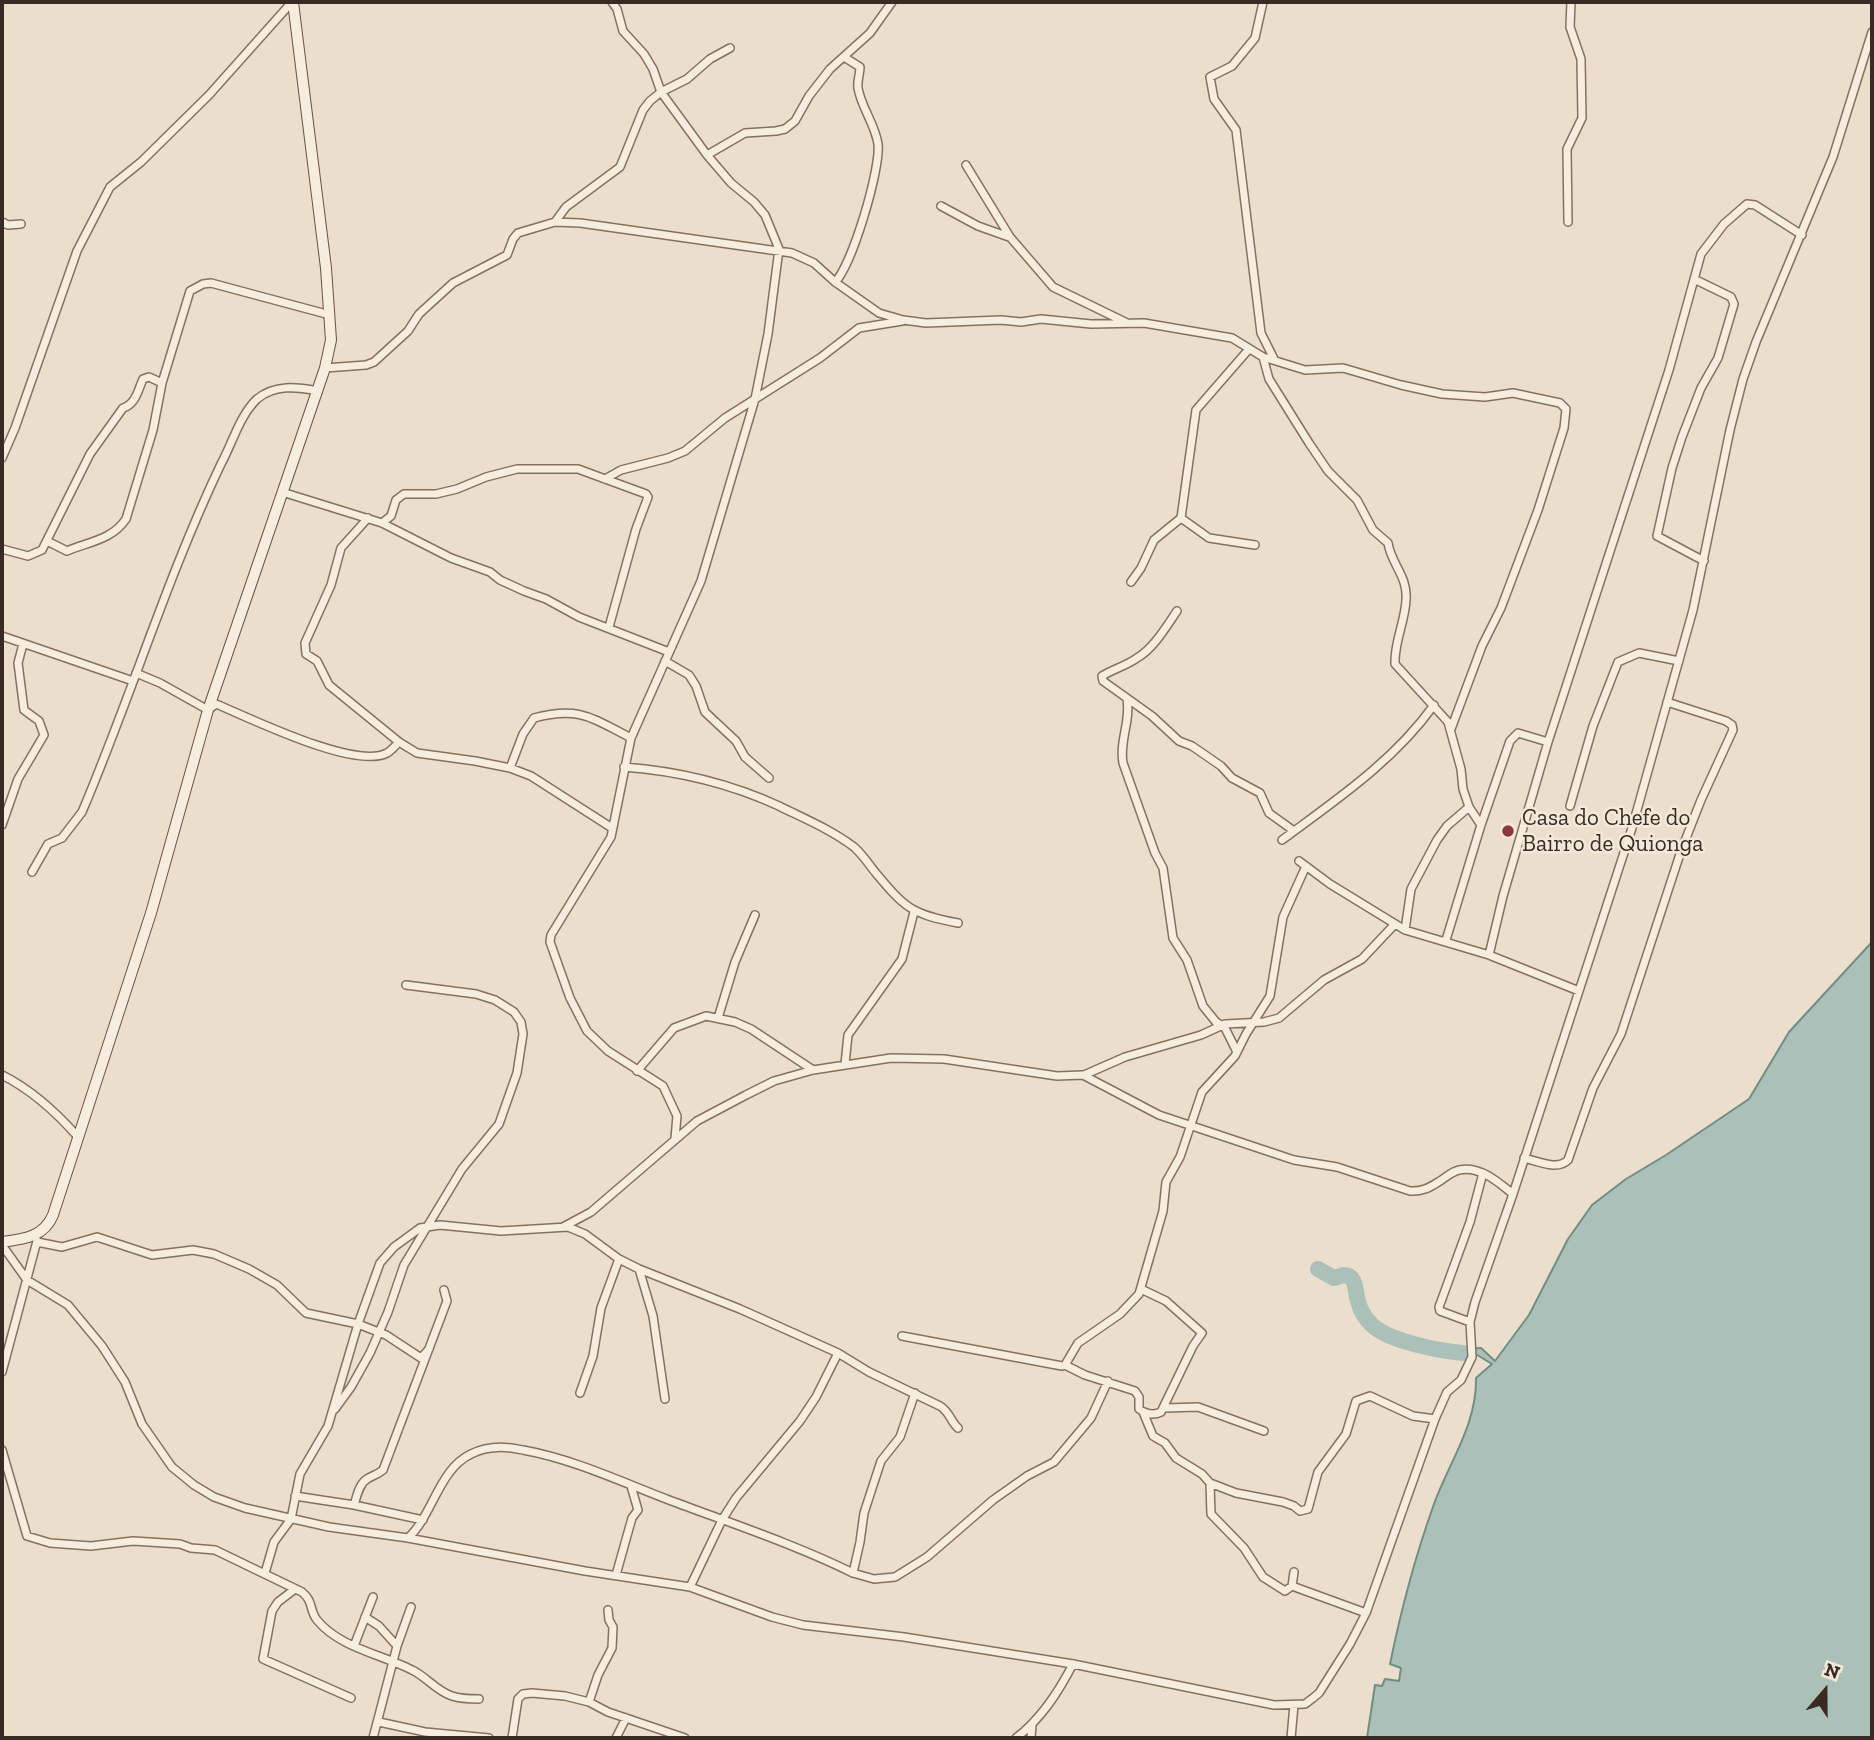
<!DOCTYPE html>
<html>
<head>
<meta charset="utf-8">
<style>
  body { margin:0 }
  #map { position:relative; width:1874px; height:1740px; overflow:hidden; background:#ebdecc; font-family:"Zilla Slab",serif }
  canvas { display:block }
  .frame { position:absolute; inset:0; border:4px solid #392b23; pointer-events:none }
  .north { position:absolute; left:1790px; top:1656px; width:70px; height:70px; -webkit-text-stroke:5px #f3e9db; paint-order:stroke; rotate:20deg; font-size:19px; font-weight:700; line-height:28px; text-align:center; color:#392b23 }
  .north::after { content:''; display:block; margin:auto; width:24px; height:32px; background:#392b23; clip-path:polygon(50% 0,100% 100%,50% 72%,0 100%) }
</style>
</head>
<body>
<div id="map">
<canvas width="1874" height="1740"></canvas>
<div class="frame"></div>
<div class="north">N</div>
</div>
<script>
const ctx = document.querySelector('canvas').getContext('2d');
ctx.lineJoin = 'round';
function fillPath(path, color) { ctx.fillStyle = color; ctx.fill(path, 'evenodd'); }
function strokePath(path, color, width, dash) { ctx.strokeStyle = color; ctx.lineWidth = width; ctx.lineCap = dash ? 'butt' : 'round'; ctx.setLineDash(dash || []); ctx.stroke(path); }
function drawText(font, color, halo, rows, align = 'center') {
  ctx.font = font + ' "Zilla Slab",serif'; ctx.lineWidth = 5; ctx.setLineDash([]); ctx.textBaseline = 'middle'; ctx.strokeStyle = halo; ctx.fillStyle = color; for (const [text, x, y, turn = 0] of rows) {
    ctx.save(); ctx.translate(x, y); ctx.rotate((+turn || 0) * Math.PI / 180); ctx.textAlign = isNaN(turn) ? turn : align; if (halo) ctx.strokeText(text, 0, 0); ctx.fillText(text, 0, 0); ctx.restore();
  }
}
const water = new Path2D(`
  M1872,942V1738H1367L1375,1685L1382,1686L1385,1679L1399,1681L1401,1668L1390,1664C1401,1610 1415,1557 1434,1504C1449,1462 1477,1425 1476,1378L1492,1364L1474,1353L1460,1357L1442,1349L1481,1348L1495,1361L1529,1315L1568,1239L1592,1205L1626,1179L1666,1155L1749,1099L1789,1032Z`);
fillPath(water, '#abc0b8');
strokePath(water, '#728e84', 2);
strokePath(new Path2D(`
  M1318,1269L1334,1278C1338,1278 1341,1275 1344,1275C1357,1275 1355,1293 1358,1301C1360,1310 1365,1318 1371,1324C1387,1341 1440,1351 1463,1353`), '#abc0b8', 16);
const street = new Path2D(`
  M612,2L617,9L623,31L644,54L653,69L661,92L707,155L731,183L754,202L765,215L779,249L768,334L755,399L701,581L631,738L611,837L551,935L550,942L570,998L587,1031L608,1051L663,1086L677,1116L675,1138
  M1263,2L1255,38L1232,66L1210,77L1214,99L1236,130L1261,333L1274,359
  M707,155L745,133L776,131L785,129L795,121L809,96L830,69L870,33L892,2
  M966,165L1010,237L1053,287L1125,322
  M941,206L978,226L1009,237
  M2,222L8,225L21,224
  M555,222L580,223L792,253L814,263L835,282L879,313L903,320L926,323L1001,320L1021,322L1041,319L1091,324L1144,323L1232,338L1263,357L1305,370L1343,368L1401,385L1442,394L1485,397L1513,393L1560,403L1566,409L1564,428L1538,510L1501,608L1482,646L1451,729
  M1568,222L1567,149L1582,118L1581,59L1570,27L1571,2
  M1694,279L1731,297L1734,304L1718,358L1701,388L1682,437L1672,468L1657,536L1704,561
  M835,282C852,266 881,168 878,144C875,124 861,107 858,88C857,81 860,74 860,67L844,57
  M1249,349L1196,410L1181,518L1209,538L1255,545
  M1263,357L1269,379L1309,443L1328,471L1357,500L1373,530L1388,543C1391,564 1408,576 1406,600C1405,622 1394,642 1395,664L1448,722L1461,769L1463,789L1469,807L1481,825
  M325,368L366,365L374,362L408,331L419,314L453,283L507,255L513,239L518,233L555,222L566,207L620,167L643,110L650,101L661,92L687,79L710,59L730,48
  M2,458L15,428L77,251L110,187L141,162L209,95L292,2
  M605,479L621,470L668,458L685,451L725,418L820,358L859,328L902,321
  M282,492L382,523L451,558L490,572L500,580L524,591L546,599L579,617L669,652
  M368,518L341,548L331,585L305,643L306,654L317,661L329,685L399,742L417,753L475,761L510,768L531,776L612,828
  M382,523L391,516L396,500L404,494H436L457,489L486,477L517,469H578L646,494L648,497L636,529L609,627
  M47,541L67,551C88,542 112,540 126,519L153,430L162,383L190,291L203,284L211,283L330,315
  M2,549L28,556L42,550L90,454L123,408C136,404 138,390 143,379L149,377L162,383
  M1131,582L1141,568L1154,540L1181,518
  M1177,611C1166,627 1154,648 1137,658C1126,666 1113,669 1102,676L1103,681L1152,716L1179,741L1192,746L1221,766L1232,778L1260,793L1269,813L1294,831
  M2,636L133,681
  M665,661L689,675L696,686L705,712L736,741L745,757L769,778
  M136,673L160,683L208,710L216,704C250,718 355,770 387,753C391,751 395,746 399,742
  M1127,699C1131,721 1119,741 1123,763L1155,853L1163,868L1173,938L1187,960L1203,1006L1216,1022L1225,1028L1237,1052
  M624,767C678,771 729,783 779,806C805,819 830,829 854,847C862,854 868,863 875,872C905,908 911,914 958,923
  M510,768L523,734L534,718C579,706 592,718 631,738
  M1570,806L1593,726L1618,662L1639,653L1679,661
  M2,825L18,779L44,735L39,721L24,710L18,663L23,644
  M1282,840C1336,800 1394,761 1434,705
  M1299,861L1330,884L1405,930L1489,955L1579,991
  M32,872L48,844L62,838L82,812C131,697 167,577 221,464C232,444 240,415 257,399C275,384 297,387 318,391
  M1405,930L1411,889L1437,840L1447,826L1469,807
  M1446,940L1481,825L1510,741L1518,733L1548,742
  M1489,955L1503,896L1548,742L1669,370L1701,254L1724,224L1747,204L1755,205L1802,235
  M718,1018L735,962L755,915
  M845,1064L848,1035L902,959L914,912
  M637,1071L674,1028L706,1016L735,1022L751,1029L813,1070
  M2,1075C32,1090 56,1112 78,1137
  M1084,1075L1125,1057L1201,1035L1225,1024L1264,1022L1279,1018L1324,980L1362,959L1395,924
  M1524,1158C1538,1161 1557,1171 1568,1160L1593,1088L1621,1034L1681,851L1701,800L1733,730L1732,725L1726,721L1667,702
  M563,1227L591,1212L697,1121L746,1095L774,1081L813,1070L891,1058L944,1059L1057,1076L1083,1075L1159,1115L1294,1160L1337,1167L1410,1191C1423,1192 1430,1187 1440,1181C1446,1177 1453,1171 1459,1170C1480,1165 1499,1183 1513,1194
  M37,1242L62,1247L97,1237L152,1255L193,1250L214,1254L249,1269L277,1285L306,1313L358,1324L386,1335L421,1358L429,1349
  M2,1245L27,1280L68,1305L102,1346L125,1382L142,1424L172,1467L194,1485L214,1497L245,1508L329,1527L408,1538L585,1571L690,1587L772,1617L803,1625L904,1637L1073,1664L1274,1705L1305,1704L1313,1698L1319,1693L1350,1644L1366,1613L1435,1419L1447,1392L1461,1380L1472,1357L1470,1322L1475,1302L1513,1194L1632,828L1693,610L1730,430L1743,379L1756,342L1833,157L1872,32
  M639,1269L653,1316L665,1399
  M1470,1322L1440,1311L1439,1307L1470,1222L1483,1173
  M902,1336L1062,1366L1065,1365L1078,1343L1120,1314L1139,1294L1163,1211L1166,1182L1180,1157L1202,1092L1235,1056L1246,1034L1270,996L1283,917L1306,866
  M1065,1365L1085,1375L1135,1391L1139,1397V1409C1146,1414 1153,1416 1161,1412L1193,1346L1202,1333L1166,1301L1141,1289
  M2,1372L37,1241
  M580,1393L593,1356L601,1308L619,1259
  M1165,1408L1198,1407L1264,1431
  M335,1409L351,1387L370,1353L388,1312L404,1265L462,1169L499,1124L517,1073L523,1034L521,1022L514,1012L495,1000L476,994L406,985
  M1143,1412L1153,1436L1165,1443L1176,1458L1202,1474L1210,1483L1236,1493L1283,1502L1294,1506L1300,1511L1308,1509L1318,1472L1346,1434L1356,1401L1370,1396L1413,1416L1435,1419
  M2,1450L27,1536L50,1543L91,1546L133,1541L180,1544L191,1548L215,1550L302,1592C314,1602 309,1610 317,1620C340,1648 381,1654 412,1670C427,1677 436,1691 452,1696C461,1699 469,1699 479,1699
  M1210,1483L1211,1514L1244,1548L1263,1577L1285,1591L1292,1586
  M295,1496L354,1505L423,1520
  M354,1505C357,1496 359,1484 367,1479C373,1475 377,1475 383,1470L447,1301L444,1290
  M408,1538C433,1515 439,1469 471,1454C487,1446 506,1446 523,1450C573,1459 622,1482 669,1500C730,1523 794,1544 853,1573L874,1579L895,1577L927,1557L993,1500L1027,1476L1054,1462L1091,1418L1108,1381
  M1294,1572L1292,1586L1366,1613
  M265,1573L274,1542L291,1519L300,1474L328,1426L358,1324L380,1263L394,1247L420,1228L440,1225L501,1231L568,1227L585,1234L619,1259L639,1269L740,1309L838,1353L869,1372L940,1406C950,1412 950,1421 958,1428
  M853,1573L860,1542L864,1513L881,1461L900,1437L915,1393
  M616,1575L632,1518L638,1510L631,1486
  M690,1587L722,1520L736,1498L800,1421L816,1397L838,1353
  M295,1589L278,1602L272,1611L263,1659L351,1698
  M365,1617L379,1626L397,1646
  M354,1646L373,1597
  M589,1702L598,1675L612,1648L613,1627L609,1620L608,1610
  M379,1722L425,1732L489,1738
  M373,1738L397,1646L411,1607
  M512,1738L518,1699L523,1694L532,1693L565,1696L589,1702L608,1712L685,1738
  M616,1738L626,1718
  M1016,1738C1041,1719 1058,1693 1073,1664
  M1031,1738L1032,1725
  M1291,1738L1294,1705`);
const secondary = new Path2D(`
  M2,1242C24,1239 44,1237 53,1215L151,913L208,710L325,368L331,340L326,268L293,2`);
strokePath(street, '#867161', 10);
strokePath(secondary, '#685344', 12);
strokePath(street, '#f6edde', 7);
strokePath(secondary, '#f6edde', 10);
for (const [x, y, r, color] of [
  [1508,831,7,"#8f3741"]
]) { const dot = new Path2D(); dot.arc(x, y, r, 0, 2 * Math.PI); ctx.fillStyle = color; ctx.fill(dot); strokePath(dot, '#f3e9db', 2.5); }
drawText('23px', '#392b23', '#f3e9db', [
  ["Casa do Chefe do",1522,818],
  ["Bairro de Quionga",1522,844]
], 'left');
</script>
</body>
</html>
